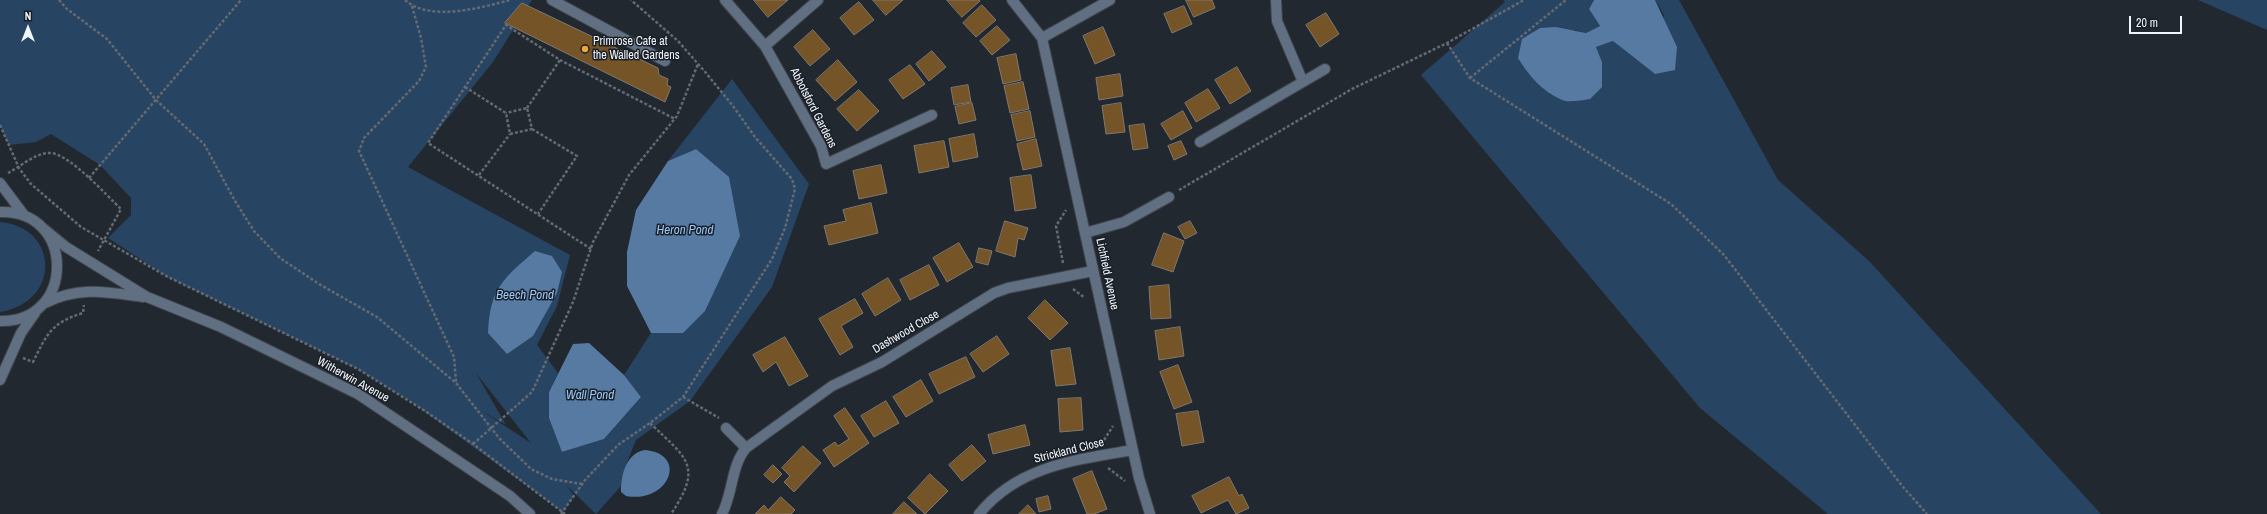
<!DOCTYPE html>
<html>
<head>
<meta charset="utf-8">
<style>
  body { margin:0 }
  #map { position:relative; width:2267px; height:514px; overflow:hidden; background:#222830; font-family:"Archivo Narrow",sans-serif }
  canvas { display:block }
  .north { position:absolute; left:8px; top:8px; width:40px; height:40px; -webkit-text-stroke:3px #191f26; paint-order:stroke; rotate:0deg; font-size:11px; font-weight:700; line-height:16px; text-align:center; color:#f0f5fa }
  .north::after { content:''; display:block; margin:auto; width:14px; height:18px; background:#f0f5fa; clip-path:polygon(50% 0,100% 100%,50% 72%,0 100%) }
  .scale { position:absolute; left:2129px; top:16px; width:53px; height:18px; box-sizing:border-box; border:2px solid #f0f5fa; border-top:0; padding-left:5px; font-size:12px; line-height:14px; white-space:nowrap; color:#f0f5fa; -webkit-text-stroke:3px #191f26; paint-order:stroke }
</style>
</head>
<body>
<div id="map">
<canvas width="2267" height="514"></canvas>
<div class="north">N</div>
<div class="scale">20 m</div>
</div>
<script>
const ctx = document.querySelector('canvas').getContext('2d');
ctx.lineJoin = 'round';
function fillPath(path, color) { ctx.fillStyle = color; ctx.fill(path, 'evenodd'); }
function strokePath(path, color, width, dash) { ctx.strokeStyle = color; ctx.lineWidth = width; ctx.lineCap = dash ? 'butt' : 'round'; ctx.setLineDash(dash || []); ctx.stroke(path); }
function drawText(font, color, halo, rows, align = 'center') {
  ctx.font = font + ' "Archivo Narrow",sans-serif'; ctx.lineWidth = 3; ctx.setLineDash([]); ctx.textBaseline = 'middle'; ctx.strokeStyle = halo; ctx.fillStyle = color; for (const [text, x, y, turn = 0] of rows) {
    ctx.save(); ctx.translate(x, y); ctx.rotate((+turn || 0) * Math.PI / 180); ctx.textAlign = isNaN(turn) ? turn : align; if (halo) ctx.strokeText(text, 0, 0); ctx.fillText(text, 0, 0); ctx.restore();
  }
}
fillPath(new Path2D(`
  M0,0H532L493,62L408,167L570,255L557,306L537,345L558,373L549,392L562,452L604,439L641,397L624,375L651,333H683L696,149L668,161L732,79L809,184L772,287L690,401L636,440L626,465L621,486L596,514L567,486L574,496L563,512L410,401L358,369L168,277L108,238L131,215V198L100,165L51,134L36,142L9,145L0,125ZM476,373L531,443L482,411L506,425Z
  M1503,0H1594L1589,9L1600,26L1586,33L1574,30L1602,62L1596,47L1613,41L1655,74L1664,15L1655,0H1679L1778,180L1869,261L2101,514H1828L1700,408L1421,75L1505,2Z
  M2198,0H2267V30Z
  M0,222C59,227 62,302 0,312Z`), '#284463');
fillPath(new Path2D(`
  M1594,0H1655L1677,47L1675,70L1655,74L1613,41L1596,47L1602,62V87L1590,99C1582,100 1569,103 1562,100C1543,92 1528,75 1518,58L1522,39L1540,28L1556,27L1586,33L1600,26L1589,9Z
  M696,149L729,177L740,236L705,311L683,333H651L627,286V252L636,210L668,161Z
  M535,251L552,256L562,272L557,293L533,336L507,354L488,333C490,288 503,279 535,251Z
  M589,343L624,375L641,397L604,439L562,452L549,418V392L573,344Z
  M645,450C689,454 669,504 626,496L621,492C621,475 626,453 645,450Z`), '#567aa2');
const building = new Path2D(`
  M754,0H788L768,17Z
  M873,0H903L886,15Z
  M947,0H979L980,1L962,17Z
  M1186,0H1212L1215,8L1194,17Z
  M859,2L874,20L854,35L840,18Z
  M522,3L658,68L659,75L668,79L667,85L671,87L665,102L505,23Z
  M982,5L996,20L976,37L963,23Z
  M1184,6L1192,24L1172,33L1164,14Z
  M1326,13L1339,34L1320,47L1306,25Z
  M997,26L1010,40L992,55L980,41Z
  M1103,27L1115,55L1095,64L1083,36Z
  M813,30L830,49L810,66L794,47Z
  M932,51L946,67L929,81L916,64Z
  M1016,54L1021,80L1003,84L997,58Z
  M838,60L857,82L835,101L816,80Z
  M910,65L925,84L903,99L889,80Z
  M1237,67L1251,91L1230,104L1215,80Z
  M1120,74L1123,96L1099,100L1096,78Z
  M1023,82L1029,109L1010,113L1004,86Z
  M968,85L971,102L954,105L951,88Z
  M1208,89L1220,108L1196,122L1185,103Z
  M859,90L879,111L857,131L837,109Z
  M972,103L976,120L959,124L955,107Z
  M1121,103L1125,132L1106,134L1102,106Z
  M1030,111L1035,137L1017,141L1011,115Z
  M1183,111L1192,128L1171,140L1161,124Z
  M1144,124L1148,148L1133,150L1129,126Z
  M974,134L978,157L953,162L949,139Z
  M1036,139L1042,166L1023,170L1017,144Z
  M944,141L949,167L919,173L914,146Z
  M1181,141L1187,154L1174,160L1168,146Z
  M881,165L887,193L859,199L853,171Z
  M1031,175L1036,208L1015,211L1010,178Z
  M871,203L878,233L829,245L824,226L846,221L843,210Z
  M1005,221L1028,228L1024,240L1018,238L1015,257L996,251Z
  M1190,221L1197,233L1185,239L1178,227Z
  M1164,233L1184,241L1173,272L1152,265Z
  M959,243L973,267L947,282L933,258Z
  M979,248L992,251L988,265L976,262Z
  M929,265L939,285L910,300L900,280Z
  M888,278L901,300L875,316L862,294Z
  M1169,285L1171,318L1151,319L1149,287Z
  M855,299L863,313L841,326L853,347L840,355L819,319Z
  M1045,300L1068,323L1050,340L1028,318Z
  M1180,327L1184,356L1159,360L1155,331Z
  M997,336L1009,354L983,372L970,354Z
  M785,337L808,376L789,386L776,362L763,372L753,355Z
  M1070,348L1076,384L1056,386L1051,351Z
  M966,357L975,377L939,394L929,374Z
  M1178,365L1192,402L1174,409L1160,372Z
  M921,380L933,401L906,417L893,397Z
  M1081,398L1083,430L1060,432L1058,399Z
  M886,401L899,423L874,437L861,416Z
  M845,408L869,443L834,467L823,450L835,442L838,446L849,439L834,416Z
  M1198,411L1204,442L1182,446L1176,414Z
  M1025,425L1030,445L993,454L988,435Z
  M972,445L986,461L962,481L949,465Z
  M803,446L821,463L794,492L784,482L790,476L782,468Z
  M773,465L782,474L773,483L764,475Z
  M1092,471L1107,509L1094,514H1087L1073,479Z
  M930,474L948,491L925,514L908,498Z
  M1229,477L1239,496L1242,494L1249,508L1236,514L1228,500L1201,513L1192,496Z
  M1048,496L1051,509L1039,512L1036,499Z
  M781,497L795,510L791,514H755L764,505L768,510Z
  M904,502L917,514H893Z
  M1028,505L1036,514H1019Z`);
fillPath(building, '#755427');
strokePath(building, '#80786f', 1);
const minor = new Path2D(`
  M552,0L665,61
  M725,0L765,46L821,146L826,164L932,115
  M1012,0L1042,38L1139,478L1150,514
  M1276,0L1277,21L1303,82
  M1042,38L1110,0
  M765,46L818,0
  M1200,142L1325,69
  M0,183L24,215
  M0,212C76,209 76,323 0,321
  M44,229L66,247L147,297L221,327L358,394L510,496L530,514
  M1085,233L1124,222L1169,197
  M45,303C80,286 106,292 143,297
  M0,380L21,333L35,313
  M746,448L832,386L882,362L994,293L1008,288L1093,271
  M722,514C733,493 731,466 746,448L726,428
  M979,514C1018,466 1075,460 1133,450`);
strokePath(minor, '#3f454c', 12);
strokePath(new Path2D(`
  M59,0L67,9L107,39L156,100L204,144L235,201L254,231L280,258L319,284L377,317L456,383L499,438L531,469L552,479L582,484
  M405,0C430,22 480,8 510,0
  M412,6L421,38L426,67L419,81L364,138L359,151L454,357L456,382
  M1447,43L1470,78L1671,204L1724,255L1903,487L1927,514
  M1470,78L1566,0
  M465,87L506,113L510,134L532,129L527,108L506,113
  M527,108L560,60
  M0,125L19,168L31,184L81,227L168,277L358,369L425,411L473,444L565,514
  M532,129L577,156L538,214
  M8,173C20,167 35,153 49,153C68,152 107,196 121,209L98,251
  M479,175L510,134
  M89,178L241,0
  M1179,190L1352,89L1447,43L1524,0
  M591,249L428,143L506,25L560,60L675,119
  M1063,263L1056,226L1066,210
  M1073,289L1085,298
  M23,358L33,362C47,334 51,323 83,313L84,305
  M683,397L719,418
  M650,423C686,458 704,465 671,514
  M1104,440L1113,426
  M473,444L532,392L573,302L593,242L629,175L677,116L698,64
  M1108,468L1125,481
  M561,514L585,480L618,445L650,423L683,397L772,259L785,228L795,189L792,179L755,137L733,106L706,73L678,41L631,0`), '#646a71', 2.5, [3, 2]);
strokePath(minor, '#606f81', 10);
for (const [x, y, r, color] of [
  [585,49,4,"#eea73d"]
]) { const dot = new Path2D(); dot.arc(x, y, r, 0, 2 * Math.PI); ctx.fillStyle = color; ctx.fill(dot); strokePath(dot, '#191f26', 1.5); }
drawText('12px', '#f0f5fa', '#191f26', [
  ["Primrose Cafe at",593,42],
  ["the Walled Gardens",593,56]
], 'left');
drawText('12px', '#f0f5fa', '#191f26', [
  ["Abbotsford Gardens",813,108,63],
  ["Lichfield Avenue",1107,274,78],
  ["Dashwood Close",906,332,-30],
  ["Witherwin Avenue",353,380,29],
  ["Strickland Close",1069,451,-14]
]);
drawText('italic 13px', '#9cc7f8', '#191f26', [
  ["Heron Pond",685,231],
  ["Beech Pond",525,296],
  ["Wall Pond",590,396]
]);
</script>
</body>
</html>
